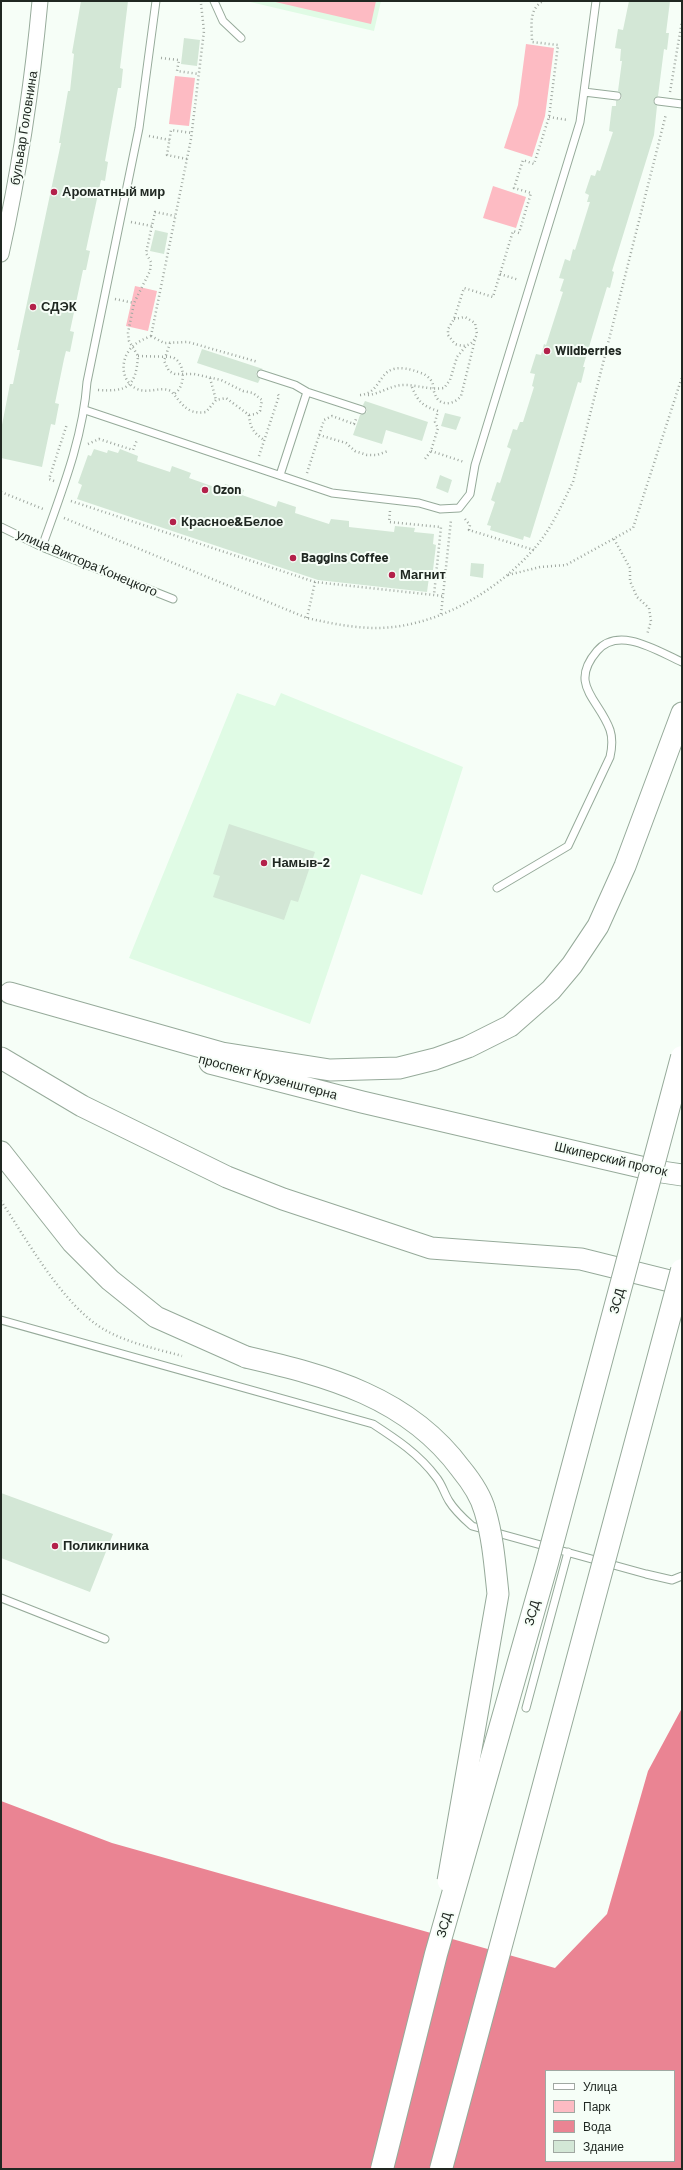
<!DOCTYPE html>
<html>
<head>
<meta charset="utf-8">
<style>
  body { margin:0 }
  #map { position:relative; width:683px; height:2170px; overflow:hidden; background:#f6fef7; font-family:Barlow,sans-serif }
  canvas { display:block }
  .frame { position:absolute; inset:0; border:2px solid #202822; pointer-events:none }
  .legend { position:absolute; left:545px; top:2070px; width:130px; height:92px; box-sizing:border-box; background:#f6fef7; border:1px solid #a0a8a2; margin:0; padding:5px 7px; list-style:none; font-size:12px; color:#202822 }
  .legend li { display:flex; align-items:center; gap:8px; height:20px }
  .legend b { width:20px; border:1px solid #a0a8a2 }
</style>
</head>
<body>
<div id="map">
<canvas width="683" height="2170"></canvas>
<div class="frame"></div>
<ul class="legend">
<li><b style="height:5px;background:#fff"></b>Улица</li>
<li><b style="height:11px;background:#fdbbc3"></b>Парк</li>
<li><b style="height:11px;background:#ea8493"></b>Вода</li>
<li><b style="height:11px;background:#d3e7d6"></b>Здание</li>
</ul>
</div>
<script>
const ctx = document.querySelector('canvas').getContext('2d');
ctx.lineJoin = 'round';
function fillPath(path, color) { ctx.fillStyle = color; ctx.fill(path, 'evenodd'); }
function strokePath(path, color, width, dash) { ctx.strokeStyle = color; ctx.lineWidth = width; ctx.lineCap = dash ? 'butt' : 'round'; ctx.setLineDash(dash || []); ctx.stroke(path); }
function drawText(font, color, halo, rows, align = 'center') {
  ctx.font = font + ' Barlow,sans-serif'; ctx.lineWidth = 4; ctx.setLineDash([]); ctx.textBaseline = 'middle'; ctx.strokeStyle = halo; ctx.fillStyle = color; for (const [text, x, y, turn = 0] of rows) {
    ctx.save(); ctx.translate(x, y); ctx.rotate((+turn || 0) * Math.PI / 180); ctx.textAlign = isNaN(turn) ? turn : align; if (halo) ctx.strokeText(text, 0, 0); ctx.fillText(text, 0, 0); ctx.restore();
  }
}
fillPath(new Path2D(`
  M246,1H381L374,31Z
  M237,693L275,706L281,693L463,767L422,895L361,874L310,1024L129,958Z`), '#e0fbe5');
fillPath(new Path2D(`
  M271,1H376L371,24Z
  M526,44L554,48L545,116L532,157L504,148L518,105Z
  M175,76L195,78L189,126L169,124Z
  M493,186L526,197L516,228L483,218Z
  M135,286L157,291L148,331L126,326Z`), '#fdbbc3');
fillPath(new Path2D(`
  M682,1708V2169H1V1801L112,1843L555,1968L607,1914L648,1771ZM546,2071H674V2161H546Z`), '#ea8493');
fillPath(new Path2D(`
  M81,1H128L120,68L123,69L121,88H118L105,161L108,162L105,181L101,180L86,250L90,251L86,270H83L70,331L74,332L70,352L66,351L64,359L55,403L59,404L55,425L51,424L42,467L1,458V430L10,384H13L20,350H17L61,143H59L68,91H70L74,54L72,53Z
  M629,1H670L666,33H669L667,50L664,49L658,96L653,101L657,106L654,135L612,271L614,272L610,288L607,287L583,367H585L581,383L578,382L530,538L524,536L523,540L490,530L491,526L487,525L495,502L491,500L497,482L500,483L507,461L511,449L507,447L513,429L517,430L520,422H523L534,387L532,386L535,374L530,373L536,354L541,355L544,344L546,345L563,292L560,291L564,279L559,278L565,259L570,261L573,249L575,250L590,202H587L589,195L585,193L591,175L595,176L597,170L600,171L613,132L609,131L612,106H616V101L621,99L622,96L618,91L622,61H620L621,49L615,48L618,29L623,30Z
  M184,38L200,40L197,66L181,64Z
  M155,230L168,233L164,254L150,251Z
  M202,349L263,369L256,372V375L260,379L258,383L197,363Z
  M365,401L428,422L422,441L386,430L382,444L353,435L360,415L367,412V409L363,405Z
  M445,413L461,417L456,430L441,426Z
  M94,449L107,453L108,450L118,453L120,449L138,456L137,461L170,472L172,466L191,473L189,478L223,490L225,484L244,490L242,495L276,507L278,501L296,507L295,513L329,524L331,519L349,521V527L394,532L395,526L415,528L414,532L434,534L433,544L436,545L433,570H430L427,592L318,580L77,499L82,485L78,483L88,455L91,456Z
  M440,475L452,480L448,493L436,488Z
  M471,563L484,564L483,578L470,576Z
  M229,824L315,852L298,902L291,900L284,920L213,897L220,876L213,874Z
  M1,1493L113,1534L90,1592L1,1558Z`), '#d3e7d6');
const service = new Path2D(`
  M214,1L223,21L241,38
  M584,92L617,96
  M658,101L682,104
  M261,374L295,385L307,392L362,410
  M85,410L332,493L419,503L440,509L459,508L470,494L475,465L580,122L596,1
  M280,475L307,392
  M1,527L42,547L173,599
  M42,547C61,493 83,439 87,382L139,128L156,1
  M497,888L568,846L610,757C612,748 613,739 610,730C599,699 568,685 597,651C619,625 659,652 682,662
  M1,1320L373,1424C396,1439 419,1454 436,1477C442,1484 444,1493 449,1501C455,1511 463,1518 472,1526L646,1574L672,1580L682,1576
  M1,1598L105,1639
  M526,1708L568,1552`);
const minor = new Path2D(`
  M1,254C20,169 32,87 40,1`);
const secondary = new Path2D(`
  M10,993L222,1053L330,1070L399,1068L435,1059L468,1047L510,1026L551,990L572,965L598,926L625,866L682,713
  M1,1058L82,1106L227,1177L283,1199L431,1248L581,1259L682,1284
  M210,1063L362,1102L662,1172L682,1175
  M1,1152L72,1242L110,1280L156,1317L246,1357`);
strokePath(service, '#96aa9a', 9);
strokePath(minor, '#96aa9a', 17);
strokePath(secondary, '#96aa9a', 23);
strokePath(new Path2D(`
  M161,58L179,60L177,71L199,74
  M670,92L682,21
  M549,117L568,120
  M149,136L170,140
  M187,159L167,155L171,130L192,133
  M131,222L152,226
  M500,274L519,280
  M115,299L134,303
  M454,319L465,317L475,323L477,334C473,345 466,348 455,344L448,335V329L454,319L464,288L493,297L513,231L519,233L531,193L514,188L523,160L534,164L549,117L558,45L532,42C532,26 528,10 543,1
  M151,336L164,343L188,342L258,362
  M151,336C144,339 137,342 132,347C120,359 120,381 137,389C149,394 160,386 171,391C182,403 186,415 206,412L216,400L226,398L249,415L256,414L260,411L262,400L253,393L243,391L221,380L194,374H175L169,371L164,361L170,343
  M151,336L191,139L204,31L201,4
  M138,356L172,357C186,362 186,387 174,394
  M210,378L216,400
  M412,387C418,402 423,406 438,411L435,422L438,428L431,451L425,459
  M98,390C127,392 136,387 138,356L129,341L128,333L134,303L150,271L151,262L146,253L155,212L175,216
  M360,395C387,393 374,355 421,373C425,374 430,378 432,382C434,386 433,391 435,394C439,407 454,405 461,396L475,340
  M368,395C380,394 391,385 404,385C418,385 428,390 444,388L450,380L457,357L466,346
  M249,415C250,428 254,433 264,440
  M319,435L346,443L355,451L367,455H377L388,451
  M88,444L99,439L133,450L137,440
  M431,451L464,462
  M259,456L279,396L277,393
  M307,473L324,420L332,416L354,424L356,419
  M54,481L49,479L67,424
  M1,492L43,509
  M71,501L315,582L443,596
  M390,511L389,522L441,527L434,595
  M64,518L307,618C329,623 353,628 376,628C434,628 495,593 533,550C551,530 561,506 573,482L666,114
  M465,519L470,525L469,530L534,550
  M614,539L630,568V581L637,597L649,608L651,621L647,635
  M508,575L540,567L566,565L633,528L682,377
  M441,614L451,520
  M307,618L315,582
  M1,1201C27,1240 64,1307 105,1330C128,1343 157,1349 182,1356`), '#a0a8a1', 2.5, [1, 3]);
strokePath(service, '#fff', 7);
strokePath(minor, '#fff', 15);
strokePath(secondary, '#fff', 21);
const secondaryBridge = new Path2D(`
  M246,1357C328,1376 408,1397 461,1469C470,1480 481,1496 485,1511C493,1538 495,1566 498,1594L448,1881`);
const motorwayBridge = new Path2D(`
  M382,2169L436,1954L547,1563L682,1057
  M441,2169L682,1270`);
strokePath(secondaryBridge, '#96aa9a', 23, []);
strokePath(motorwayBridge, '#96aa9a', 24, []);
strokePath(secondaryBridge, '#fff', 21);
strokePath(motorwayBridge, '#fff', 22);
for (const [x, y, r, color] of [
  [54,192,4,"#b3214a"],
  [33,307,4,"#b3214a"],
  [547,351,4,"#b3214a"],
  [205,490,4,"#b3214a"],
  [173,522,4,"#b3214a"],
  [293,558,4,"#b3214a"],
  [392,575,4,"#b3214a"],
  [264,863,4,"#b3214a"],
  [55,1546,4,"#b3214a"]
]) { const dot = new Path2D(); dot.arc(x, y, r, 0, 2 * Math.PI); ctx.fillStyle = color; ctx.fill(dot); strokePath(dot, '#f6fef7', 1.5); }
drawText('13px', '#202822', '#f6fef7', [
  ["бульвар Головнина",24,128,-81],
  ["улица Виктора Конецкого",87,563,23],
  ["проспект Крузенштерна",268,1077,15],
  ["Шкиперский проток",611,1159,13],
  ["ЗСД",617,1301,-75],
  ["ЗСД",532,1613,-74],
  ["ЗСД",444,1925,-74]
]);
drawText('bold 13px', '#202822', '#f6fef7', [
  ["Ароматный мир",62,192],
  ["СДЭК",41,307],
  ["Wildberries",555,351],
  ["Ozon",213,490],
  ["Красное&Белое",181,522],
  ["Baggins Coffee",301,558],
  ["Магнит",400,575],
  ["Намыв-2",272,863],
  ["Поликлиника",63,1546]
], 'left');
</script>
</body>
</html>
